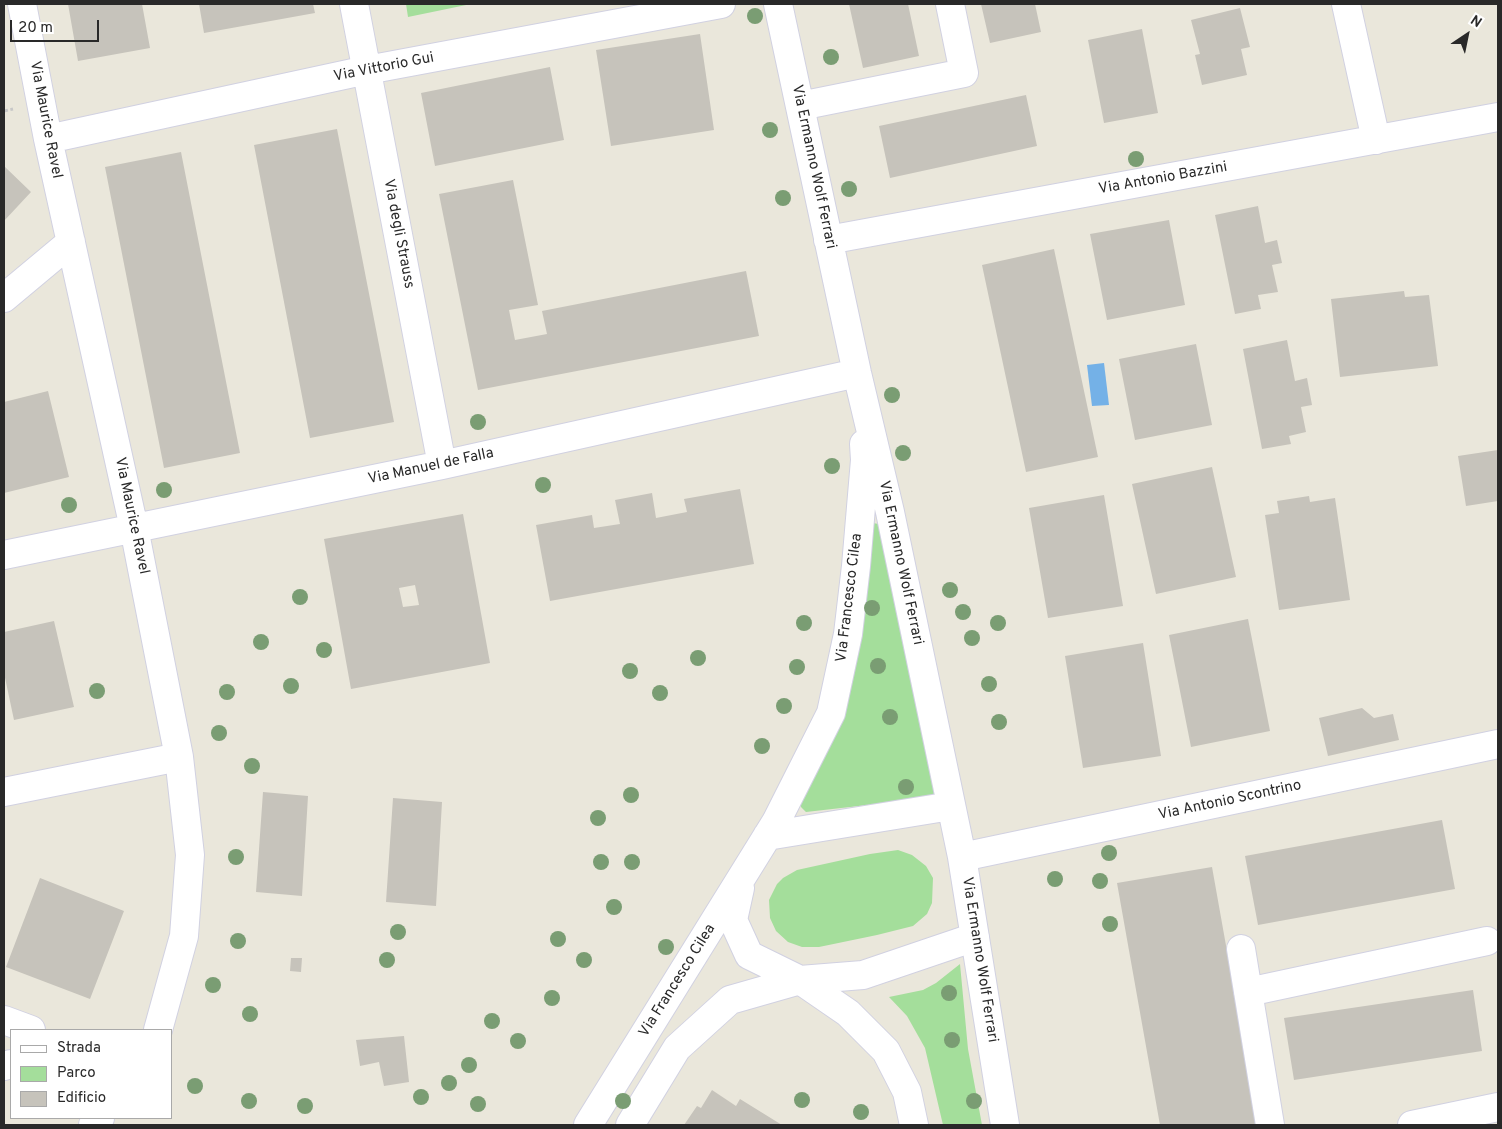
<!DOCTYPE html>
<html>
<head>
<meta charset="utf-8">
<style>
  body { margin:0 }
  #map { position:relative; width:1502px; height:1129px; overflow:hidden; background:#eae7db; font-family:Overpass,sans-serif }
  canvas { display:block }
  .frame { position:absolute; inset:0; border:5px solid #292929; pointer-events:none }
  .legend { position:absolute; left:10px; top:1029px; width:162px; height:90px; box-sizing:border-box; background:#fff; border:1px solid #a9a9a9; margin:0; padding:6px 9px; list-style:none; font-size:15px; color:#292929 }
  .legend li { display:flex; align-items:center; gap:10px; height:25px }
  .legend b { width:25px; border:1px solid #a9a9a9 }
  .north { position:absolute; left:1442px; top:10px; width:50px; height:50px; -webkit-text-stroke:4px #fff; paint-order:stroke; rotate:34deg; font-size:14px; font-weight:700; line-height:20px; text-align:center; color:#292929 }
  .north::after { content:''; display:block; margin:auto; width:18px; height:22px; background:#292929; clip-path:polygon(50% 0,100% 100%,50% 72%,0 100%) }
  .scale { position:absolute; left:10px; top:20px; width:89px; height:22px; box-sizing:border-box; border:2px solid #292929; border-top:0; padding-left:6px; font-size:15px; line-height:18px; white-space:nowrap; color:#292929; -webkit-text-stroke:4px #fff; paint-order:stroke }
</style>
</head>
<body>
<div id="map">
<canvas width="1502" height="1129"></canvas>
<div class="frame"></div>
<ul class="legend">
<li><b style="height:6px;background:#fff"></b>Strada</li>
<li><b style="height:14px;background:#a4de9b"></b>Parco</li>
<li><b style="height:14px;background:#c6c3bb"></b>Edificio</li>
</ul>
<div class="north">N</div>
<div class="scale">20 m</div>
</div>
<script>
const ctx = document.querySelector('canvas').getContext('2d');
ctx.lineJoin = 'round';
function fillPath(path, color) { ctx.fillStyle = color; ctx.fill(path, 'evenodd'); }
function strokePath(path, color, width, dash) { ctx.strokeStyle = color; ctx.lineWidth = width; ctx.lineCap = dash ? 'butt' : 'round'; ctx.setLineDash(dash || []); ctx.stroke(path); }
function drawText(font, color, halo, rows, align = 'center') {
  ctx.font = font + ' Overpass,sans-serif'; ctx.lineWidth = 4; ctx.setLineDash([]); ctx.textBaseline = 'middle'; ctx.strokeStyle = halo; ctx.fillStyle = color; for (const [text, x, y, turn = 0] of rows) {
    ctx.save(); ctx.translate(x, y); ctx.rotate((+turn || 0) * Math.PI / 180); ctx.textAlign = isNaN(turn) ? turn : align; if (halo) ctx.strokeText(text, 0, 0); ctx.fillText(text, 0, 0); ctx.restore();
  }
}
fillPath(new Path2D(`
  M406,4H471L408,17Z
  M873,523L884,525L938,797L806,812L801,807L800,803Z
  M898,850L912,855L926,866L933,878L932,903L927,914L913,926L877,935L819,947H802L788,942L776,931L770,918L769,900L777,884L783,878L797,870L870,854Z
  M960,964L968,1049L982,1125H943L925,1048L907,1016L889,997L923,990L936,983Z`), '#a4de9b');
fillPath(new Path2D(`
  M1104,363L1109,405L1092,406L1087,365Z`), '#74b1e7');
fillPath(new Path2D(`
  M68,4H142L150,48L78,61Z
  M199,4H313L315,13L204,33Z
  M849,4H908L919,56L863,68Z
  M981,4H1035L1041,32L990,43Z
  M1240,8L1250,47L1241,49L1247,75L1202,85L1195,55L1200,54L1191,20Z
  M1142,29L1158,113L1104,123L1088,40Z
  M700,34L714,130L611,146L596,50Z
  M550,67L564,140L435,166L421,93Z
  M1026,95L1037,146L890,178L879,126Z
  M337,129L394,422L310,438L254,145Z
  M181,152L240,453L164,468L105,167Z
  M4,166L31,192L4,221Z
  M513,180L538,305L509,310L515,340L547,334L542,311L746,271L759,336L478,390L439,194Z
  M1258,206L1265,243L1277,240L1282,263L1272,265L1278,292L1258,295L1261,309L1235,314L1215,215Z
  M1169,220L1185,305L1107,320L1090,234Z
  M1054,249L1098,457L1026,472L982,265Z
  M1404,291L1405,297L1429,295L1438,366L1340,377L1331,299Z
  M1287,340L1295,381L1307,378L1312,405L1301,407L1306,432L1289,436L1291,444L1262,449L1243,349Z
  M1196,344L1212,425L1135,440L1119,359Z
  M48,391L69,477L4,493V402Z
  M1498,450V501L1466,506L1458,456Z
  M1212,467L1236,577L1156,594L1132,484Z
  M740,489L754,564L550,601L536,525L592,515L594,528L620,524L615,500L652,493L656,518L687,512L684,499Z
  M1104,495L1123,606L1048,618L1029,508Z
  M1309,496L1310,502L1335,498L1350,600L1279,610L1265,515L1279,513L1277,501Z
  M463,514L490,663L351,689L324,539ZM415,585L419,605L403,607L399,588Z
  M1248,619L1270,731L1191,747L1169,635Z
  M54,621L74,707L14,720L4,673V632Z
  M1143,643L1161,756L1083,768L1065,656Z
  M1362,708L1374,718L1393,714L1399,740L1328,756L1319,718Z
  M263,792L308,796L302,896L256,892Z
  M393,798L442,802L436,906L386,902Z
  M1442,820L1455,889L1258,925L1245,856Z
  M1212,867L1258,1125H1160L1117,883Z
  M40,878L124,911L90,999L6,967Z
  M291,958H302L301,972L290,971Z
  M1473,990L1482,1051L1294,1080L1284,1018Z
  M404,1036L409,1082L384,1086L379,1062L360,1066L356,1040Z
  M712,1090L736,1106L740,1099L782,1125H684L697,1106L701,1108Z`), '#c6c3bb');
const minor = new Path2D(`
  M22,4L48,139L134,528L179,757L190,855L184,936L158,1030
  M354,4L442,465
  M778,4L857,373L890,512L962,857L1005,1125
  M1346,4L1376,140
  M800,106L964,73L950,4
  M48,139L367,70L721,4
  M828,240L1498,117
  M4,298L71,242
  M4,555L442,465L857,373
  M4,792L179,757
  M767,836L951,806
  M962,857L1498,744
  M740,888L733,920L749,955L800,980L848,1013L886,1051L907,1092L914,1125
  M1241,949L1270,1125
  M1248,992L1487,941
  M4,1020L31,1030
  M4,1066L11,1064
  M93,1125L100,1118
  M588,1125L776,822L831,713L848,634L856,566L865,460L864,444
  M630,1125L677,1048L730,1000L800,980L863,975L975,937
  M1412,1125L1498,1107`);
strokePath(minor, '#d1d1e1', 30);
strokePath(new Path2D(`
  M4,111L13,109`), '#c7c7c7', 3, [4, 2.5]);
strokePath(minor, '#fff', 28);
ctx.fillStyle = '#7a9d73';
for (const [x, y] of [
  [755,16],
  [831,57],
  [770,130],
  [1136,159],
  [849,189],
  [783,198],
  [892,395],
  [478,422],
  [903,453],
  [832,466],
  [543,485],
  [164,490],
  [69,505],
  [950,590],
  [300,597],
  [872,608],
  [963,612],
  [804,623],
  [998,623],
  [972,638],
  [261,642],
  [324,650],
  [698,658],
  [878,666],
  [797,667],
  [630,671],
  [989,684],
  [291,686],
  [97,691],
  [227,692],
  [660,693],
  [784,706],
  [890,717],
  [999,722],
  [219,733],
  [762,746],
  [252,766],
  [906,787],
  [631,795],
  [598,818],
  [1109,853],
  [236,857],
  [601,862],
  [632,862],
  [1055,879],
  [1100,881],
  [614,907],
  [1110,924],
  [398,932],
  [558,939],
  [238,941],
  [666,947],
  [387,960],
  [584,960],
  [213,985],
  [949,993],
  [552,998],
  [250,1014],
  [492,1021],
  [952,1040],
  [518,1041],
  [469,1065],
  [449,1083],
  [195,1086],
  [421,1097],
  [802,1100],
  [249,1101],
  [623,1101],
  [974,1101],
  [478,1104],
  [305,1106],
  [861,1112]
]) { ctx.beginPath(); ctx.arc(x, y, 8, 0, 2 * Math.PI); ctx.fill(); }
drawText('15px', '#292929', '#fff', [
  ["Via Vittorio Gui",384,68,-11],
  ["Via Maurice Ravel",45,120,79],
  ["Via Ermanno Wolf Ferrari",813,167,78],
  ["Via Antonio Bazzini",1163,179,-10],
  ["Via degli Strauss",398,234,79],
  ["Via Manuel de Falla",431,467,-12],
  ["Via Maurice Ravel",131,516,78],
  ["Via Ermanno Wolf Ferrari",900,563,78],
  ["Via Francesco Cilea",850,598,-83],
  ["Via Antonio Scontrino",1230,801,-12],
  ["Via Ermanno Wolf Ferrari",979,960,81],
  ["Via Francesco Cilea",678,981,-58]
]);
</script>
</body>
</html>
